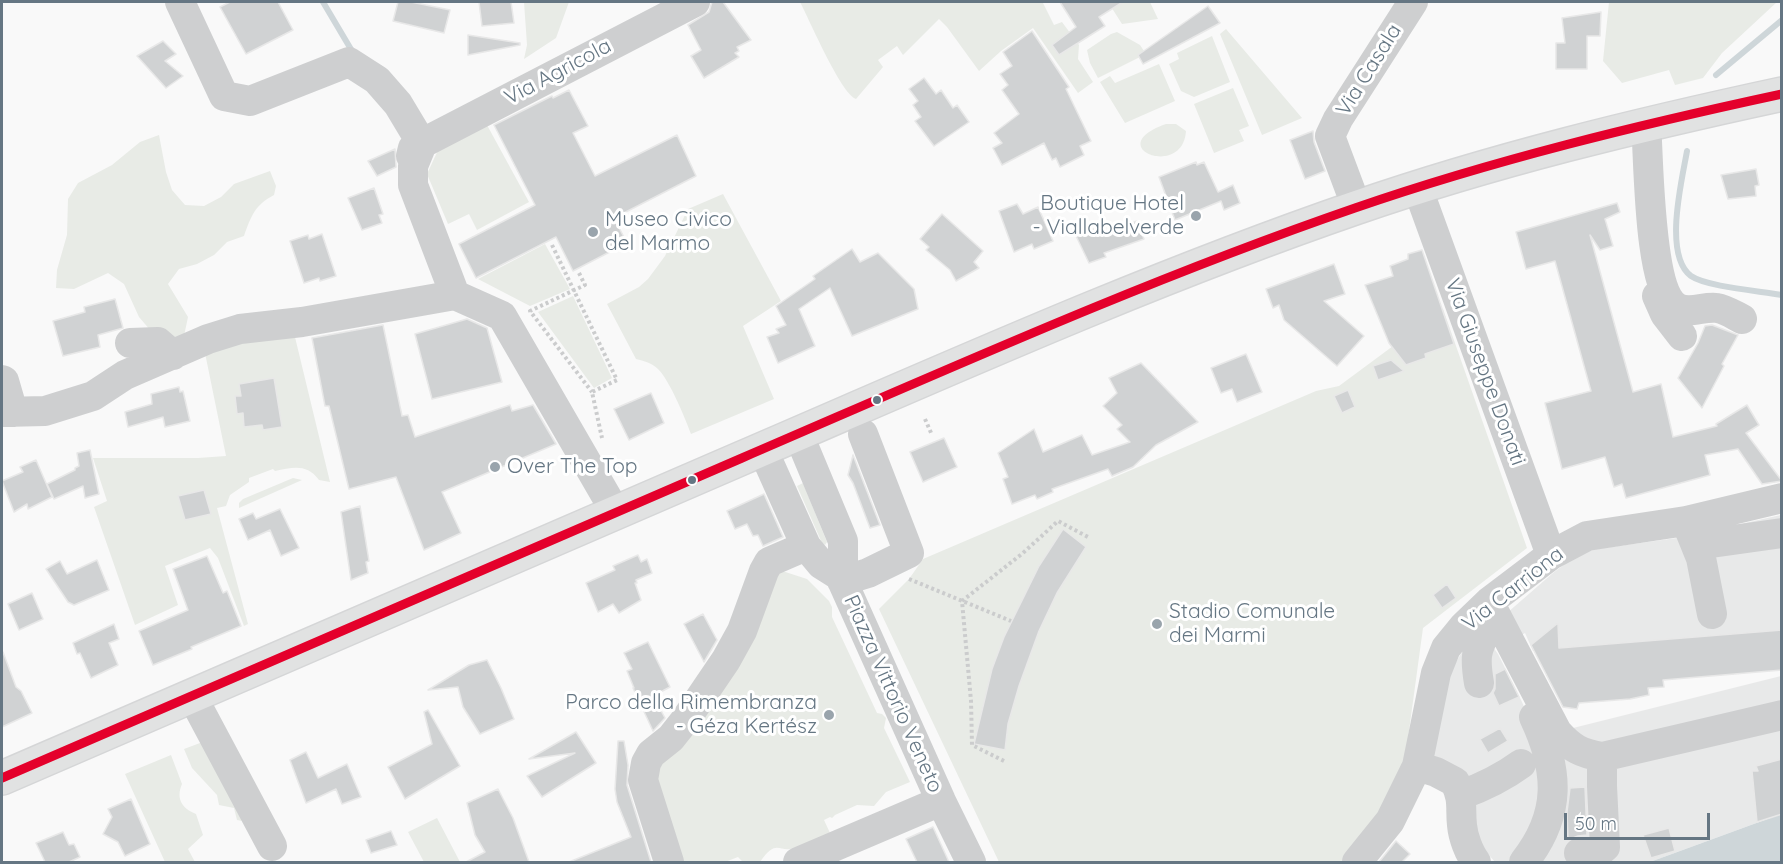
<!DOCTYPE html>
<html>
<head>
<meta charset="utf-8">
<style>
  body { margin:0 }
  #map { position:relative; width:1783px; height:864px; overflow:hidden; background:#f9f9f9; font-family:Quicksand,sans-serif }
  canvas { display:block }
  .frame { position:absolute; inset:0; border:3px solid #657683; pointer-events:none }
  .scale { position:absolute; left:1564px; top:813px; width:146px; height:27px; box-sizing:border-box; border:3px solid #657683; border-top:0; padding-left:8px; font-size:18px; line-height:21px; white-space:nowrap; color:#657683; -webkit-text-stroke:4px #fff; paint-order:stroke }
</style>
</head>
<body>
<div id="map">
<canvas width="1783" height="864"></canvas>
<div class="frame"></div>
<div class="scale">50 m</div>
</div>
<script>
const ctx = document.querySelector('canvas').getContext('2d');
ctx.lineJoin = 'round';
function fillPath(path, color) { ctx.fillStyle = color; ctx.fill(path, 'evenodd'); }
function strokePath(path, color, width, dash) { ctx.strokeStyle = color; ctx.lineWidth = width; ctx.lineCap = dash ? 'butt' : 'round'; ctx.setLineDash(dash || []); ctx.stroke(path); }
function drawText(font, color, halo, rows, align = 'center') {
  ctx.font = font + ' Quicksand,sans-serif'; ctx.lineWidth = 6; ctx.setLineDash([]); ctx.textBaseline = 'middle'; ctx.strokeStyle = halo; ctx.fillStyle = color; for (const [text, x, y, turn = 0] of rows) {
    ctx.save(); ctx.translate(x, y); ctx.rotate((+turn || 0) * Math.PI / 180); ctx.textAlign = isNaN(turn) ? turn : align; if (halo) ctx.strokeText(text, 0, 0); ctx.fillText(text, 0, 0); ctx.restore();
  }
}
fillPath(new Path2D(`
  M1781,515V630L1539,650L1537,642L1533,643L1535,651H1533L1525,633L1518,637L1507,613L1553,573L1574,557L1589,550L1677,538Z
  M1469,641L1493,647L1498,654L1522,702L1537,737L1781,676V814L1650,862H1495L1456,817L1433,756L1449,673Z`), '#e8e9e9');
fillPath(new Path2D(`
  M524,2H569L556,38L524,59L527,45Z
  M800,2H1044L1043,3L1054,25L1062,22L1079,45L1078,59L1093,82L1078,93L1033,28L1001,51L979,71L947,27L939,19L903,55L897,46L878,60L883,67L856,99C841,94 809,19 800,2Z
  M1108,2H1150L1158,19L1122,24Z
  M1609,2H1777L1722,53L1703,78L1675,85L1669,70L1622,83L1603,61Z
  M1226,29L1302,118L1262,135L1220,34Z
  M1117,32L1140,45L1146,54L1098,78L1090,63L1087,50L1111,34Z
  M1212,36L1230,82L1194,97L1181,91L1169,64L1179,59L1177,53Z
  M1159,64L1175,101L1125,123L1100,82L1110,76L1115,83Z
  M1233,88L1249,126L1239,130L1244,141L1214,153L1194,104Z
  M1166,124H1176L1186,131C1183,180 1100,147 1166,124Z
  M487,125L529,202L477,230L469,214L448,224L427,174L439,148Z
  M159,135L166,172L172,190L185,205L204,206L221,197L234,184L270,171L276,186L274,195C255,205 251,216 244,236L227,242L214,255L197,264L179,269L168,284L188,317L184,336L167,342L151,331L139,317L124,284L108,273L74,289L56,288L57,270L67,235L68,199L78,183L112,165L140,142Z
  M723,194L781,301L743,326L774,399L691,434C685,418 670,381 658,369C652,363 644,361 636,359L607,304L639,287L648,279L665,256L688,209Z
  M545,244L570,289L530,306L478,279Z
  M573,296L612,378L594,388L538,312Z
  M1443,309L1527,548L1423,628L1405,760L1371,831L1344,862H999L879,609L909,579L923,559L1316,391L1339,386Z
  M294,333L330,482L319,480C307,464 294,467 275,471L273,469L249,478V482L230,495L226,506L217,508L248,624L244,626L218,558L210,548L165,566L178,605L135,625L94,507L107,501L93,458H198L226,456L205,353L235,342Z
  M293,478L302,480L239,508V503L243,499Z
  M803,483L827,542L825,545L822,543L797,486Z
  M773,568L807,579L829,601L832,607V617L877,713L882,714L886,718L884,728L910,782L886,792L874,806L857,805L835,815L832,818L830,817L824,820L830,833C819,837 809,843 798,847C778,855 778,836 760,862H743L738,857L725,862H684L677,841L658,815V758Z
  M208,740L242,821L237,820L234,808L219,805L217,795L192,768L184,749Z
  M171,755L182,784C176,798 181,808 196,814L203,835L188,849L195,862H165L125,774Z
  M437,818L460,862H424L408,832Z`), '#e8ebe6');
fillPath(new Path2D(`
  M1781,814V862H1650Z`), '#ced6d9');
strokePath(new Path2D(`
  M323,2L352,51
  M1716,75L1782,20
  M1687,151C1682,180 1663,255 1691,276C1707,287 1761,291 1782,295`), '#ced6d9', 6);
const building = new Path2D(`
  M230,2H278L293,30L246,54L220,7Z
  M398,2H411L450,10L444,33L393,21Z
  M479,2H511L514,23L482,26Z
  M712,2H723L751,40L737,47L739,51L735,53L739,57L704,78L691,56L701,50L688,25L709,12Z
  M1060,2H1123L1099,17L1105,26L1059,55L1052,45L1076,27Z
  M1208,6L1220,23L1143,64L1138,55Z
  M1601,12L1600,36H1587V69H1556V43H1565L1562,18Z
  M1032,31L1069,87L1066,89L1091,141L1080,146L1084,155L1060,167L1056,158L1052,160L1044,143L1002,165L993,148L1002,143L994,133L1019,114L1002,90L1008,85L1000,74L1012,66L1003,52Z
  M468,35L520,43V45L468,55Z
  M163,41L176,54L165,61L183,76L166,88L137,56Z
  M924,78L936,94L941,90L953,108L957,105L969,122L934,146L915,121L921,117L913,105L918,101L909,89Z
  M569,90L588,126L573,133L595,176L677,135L696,176L614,218L627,243L573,271L556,237L476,278L459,244L535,205L494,125L552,96L553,98Z
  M1313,131L1314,142L1325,171L1305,179L1290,140Z
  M395,149L396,167L377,176L368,161Z
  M1196,162L1197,165L1204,162L1218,192L1233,185L1240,203L1224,210L1221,201L1175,220L1159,177Z
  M1756,169L1759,185L1755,186L1756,196L1728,199L1721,175Z
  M374,188L383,214L379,215L382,223L362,230L348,198Z
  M1617,203L1620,212L1605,219L1613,246L1600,250L1590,235L1633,392L1661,384L1673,437L1717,426L1716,424L1747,405L1759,425L1746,433L1782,481L1762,484L1738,449L1705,455L1710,475L1626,498L1622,484L1614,487L1605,457L1562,469L1545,403L1591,391L1555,261L1526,269L1516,232Z
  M1017,204L1023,214L1038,207L1053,241L1034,249L1032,244L1014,252L999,211Z
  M942,214L983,251L974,262L979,268L956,281L950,270L926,250L929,247L920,239Z
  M1137,221L1144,239L1104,253L1106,257L1089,263L1076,236L1094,229L1097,236Z
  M322,234L336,276L320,281L319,278L304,283L290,241L308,235L309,239Z
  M852,249L860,262L878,253L914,289L918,309L852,336L830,288L799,309L815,346L778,363L767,337L779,333L776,329L786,325L776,306L815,279L813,276Z
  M1422,250L1454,344L1425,354L1426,358L1406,365L1389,343L1365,285L1393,276L1390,266L1408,259V254Z
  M1334,264L1345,294L1324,301L1364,336L1337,366L1284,320L1279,305L1273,308L1266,289Z
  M115,299L123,328L98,335L100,347L63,356L53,321L85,312L84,307Z
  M467,319L487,328L502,382L432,399L415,334Z
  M383,325L402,416L408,415L415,437L510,405L512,411L533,405L556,444L442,492L461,533L424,550L396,477L349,489L329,406H325L312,338Z
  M1712,325L1738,335L1722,364L1724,366L1702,408L1678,378L1698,343L1705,326Z
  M1246,354L1262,392L1237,402L1232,389L1221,393L1211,368Z
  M1391,360L1404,371L1378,380L1373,366Z
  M1141,363L1198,422L1156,445L1133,467L1112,476L1108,469L1052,489L1053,492L1037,499L1035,495L1012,504L1003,479L1008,477L998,453L1034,429L1043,452L1082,435L1092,455L1130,442L1117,429L1122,425L1103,406L1117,393L1109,378Z
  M274,378L282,427L263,430L262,425L244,427L243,413L237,414L235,396H241L239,384Z
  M179,387L180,392L183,391L190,421L165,427L163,417L128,427L125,412L152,404L151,394Z
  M1348,390L1355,407L1342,413L1334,396Z
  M651,393L664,423L629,440L614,409Z
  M944,438L957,467L923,482L910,452Z
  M90,450L99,494L85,498L83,486L54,499L47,484L75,470V468L79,466L77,453Z
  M853,455L880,525L870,528L853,483L848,475Z
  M36,460L52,497L28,509L27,504L14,512L2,481L23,472L20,467Z
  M204,490L211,514L185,520L178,496Z
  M764,494L783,537L763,546L758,535L753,536L747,524L735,529L727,511Z
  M360,506L369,561L366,562L368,573L351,580L341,512Z
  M280,509L299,548L281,556L270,530L248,540L239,519L253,513L256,519Z
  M1063,529L1086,547L1057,593L1039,631L1019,686L1008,724L1005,750L974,744L992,669L1004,637L1039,566Z
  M638,555L641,562L647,559L652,573L636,580L637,583H635L641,600L619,613L613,604L598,612L586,583L615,570L613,566Z
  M207,556L223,593L227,591L241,626L191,647L192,649L153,665L139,631L188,610L173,569Z
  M97,560L109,590L74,605L68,602L46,569L60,561L67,574Z
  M1447,584L1456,598L1442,608L1433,595Z
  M32,593L43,619L19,630L8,604Z
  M703,614L717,640L704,662L684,624Z
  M1558,623L1559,648L1782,630V670L1663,680L1664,687L1648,688L1649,695L1630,699L1579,703L1577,709L1563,707L1531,645Z
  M114,624L119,639L109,643L118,665L91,678L80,653L77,654L73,643Z
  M648,642L670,687L653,696L665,718L653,731L633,688H634L627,671L632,669L624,653Z
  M2,652H3L16,687L21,691L32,713L2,727Z
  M487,660L501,688L514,719L480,734L463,707L458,687L428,690L469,665Z
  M1505,669L1519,697L1499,706L1493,693L1495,689V674Z
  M428,710L460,766L405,799L388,767L432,744L424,712Z
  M1500,728L1508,741L1488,753L1480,739Z
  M576,732L596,763L542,797L527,776L575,753L529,759Z
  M618,741H624L628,765L627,785L651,862H569L631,837L617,802L615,789Z
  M306,752L318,778L347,764L361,797L342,804L336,789L306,803L290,760Z
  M1782,759V814L1757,822L1752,771H1758L1756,766Z
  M1585,787L1587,835L1578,836L1568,840L1567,812L1570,788Z
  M498,789L513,818L529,862H466L485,852L475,835L467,803Z
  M131,799L150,844L125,856L118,842L103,834L112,817L108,809Z
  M933,827L949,862H917L906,839Z
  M1669,828L1675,851L1651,858L1643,835Z
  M391,831L397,845L371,853L366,840Z
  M63,832L69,845L74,844L80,857L69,862H45L36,843Z
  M1396,841L1410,854L1402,862H1379Z`);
fillPath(building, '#d0d2d3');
strokePath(building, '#e8e8e8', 1.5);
const major = new Path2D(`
  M2,778C248,672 495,565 742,458C944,371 1146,280 1355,208C1494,160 1638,125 1782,94`);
strokePath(major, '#d5d6d7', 36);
strokePath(new Path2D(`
  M552,245L617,380L592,392L602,438
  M579,273L585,285L530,311L592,392
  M925,419L932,435
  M909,579L1011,621
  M1004,761L972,745L971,701L962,601L1023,553L1058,521L1088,537`), '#cbcccd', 4, [3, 3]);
strokePath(new Path2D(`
  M180,2L224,96L250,101L349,62L377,80L398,104L422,144
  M1646,124C1649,159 1648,288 1676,307C1689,315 1703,306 1717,308C1725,309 1734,315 1742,319
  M422,144L413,166V185L455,295L502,316L616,513
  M411,156L413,148L417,146L695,2
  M1418,189L1551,555
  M1357,208L1330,136L1338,119L1413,2
  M1657,296L1665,314L1682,336
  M130,343L158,342L173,355
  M2,380L4,381L13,412
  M2,412L45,411L93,396L125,375L208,339L240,329L302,322L455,295
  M798,433L843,541V563L840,576
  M763,450L806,546L821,564L840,576L941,801L971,862
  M1686,521L1701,558L1712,614
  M1697,545L1782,533
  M842,581L868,573L909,553L863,434
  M1489,602L1557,732C1572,749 1581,753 1602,757L1782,715
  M1479,683C1475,659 1475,650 1488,629
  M192,696L272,846
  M1417,766L1436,772L1455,782C1464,801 1460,807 1462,825C1463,837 1469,853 1476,862
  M1461,795C1483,787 1502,778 1521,764
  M1579,853L1599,852L1605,847L1602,786V757
  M669,862L643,780L646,763L651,754L671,738L686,719L726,660L742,631L764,571L769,562L806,546
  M798,862L941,801
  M1357,862L1390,821L1417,766L1436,673L1446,648L1464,626L1489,602L1551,555L1587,536L1686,521L1782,498
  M1524,862C1562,814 1559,770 1534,717`), '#cecfd0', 30);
strokePath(major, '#e1e2e2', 33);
strokePath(new Path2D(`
  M2,778C248,672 495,565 742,458C944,371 1146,280 1355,208C1494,160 1638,125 1782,94`), '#e4002b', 9);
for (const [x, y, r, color] of [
  [1196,216,6,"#99a4ac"],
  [593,232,6,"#99a4ac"],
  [877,400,5,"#657683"],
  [495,467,6,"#99a4ac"],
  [692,480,5,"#657683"],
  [1157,624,6,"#99a4ac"],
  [829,715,6,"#99a4ac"]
]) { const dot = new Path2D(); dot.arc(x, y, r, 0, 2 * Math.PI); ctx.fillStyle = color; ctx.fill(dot); strokePath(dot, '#fff', 2); }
drawText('21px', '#657683', '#fff', [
  ["Via Casala",1369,70,-58],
  ["Via Agricola",558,72,-28],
  ["Via Giuseppe Donati",1485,372,70],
  ["Via Carriona",1513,589,-38],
  ["Piazza Vittorio Veneto",893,694,66]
]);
drawText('21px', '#657683', '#fff', [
  ["Boutique Hotel",1184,204,"right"],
  ["- Viallabelverde",1184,228,"right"],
  ["Museo Civico",605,220],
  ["del Marmo",605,244],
  ["Over The Top",507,467],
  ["Stadio Comunale",1169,612],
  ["dei Marmi",1169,636],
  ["Parco della Rimembranza",817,703,"right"],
  ["- Géza Kertész",817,727,"right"]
], 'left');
</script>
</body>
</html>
